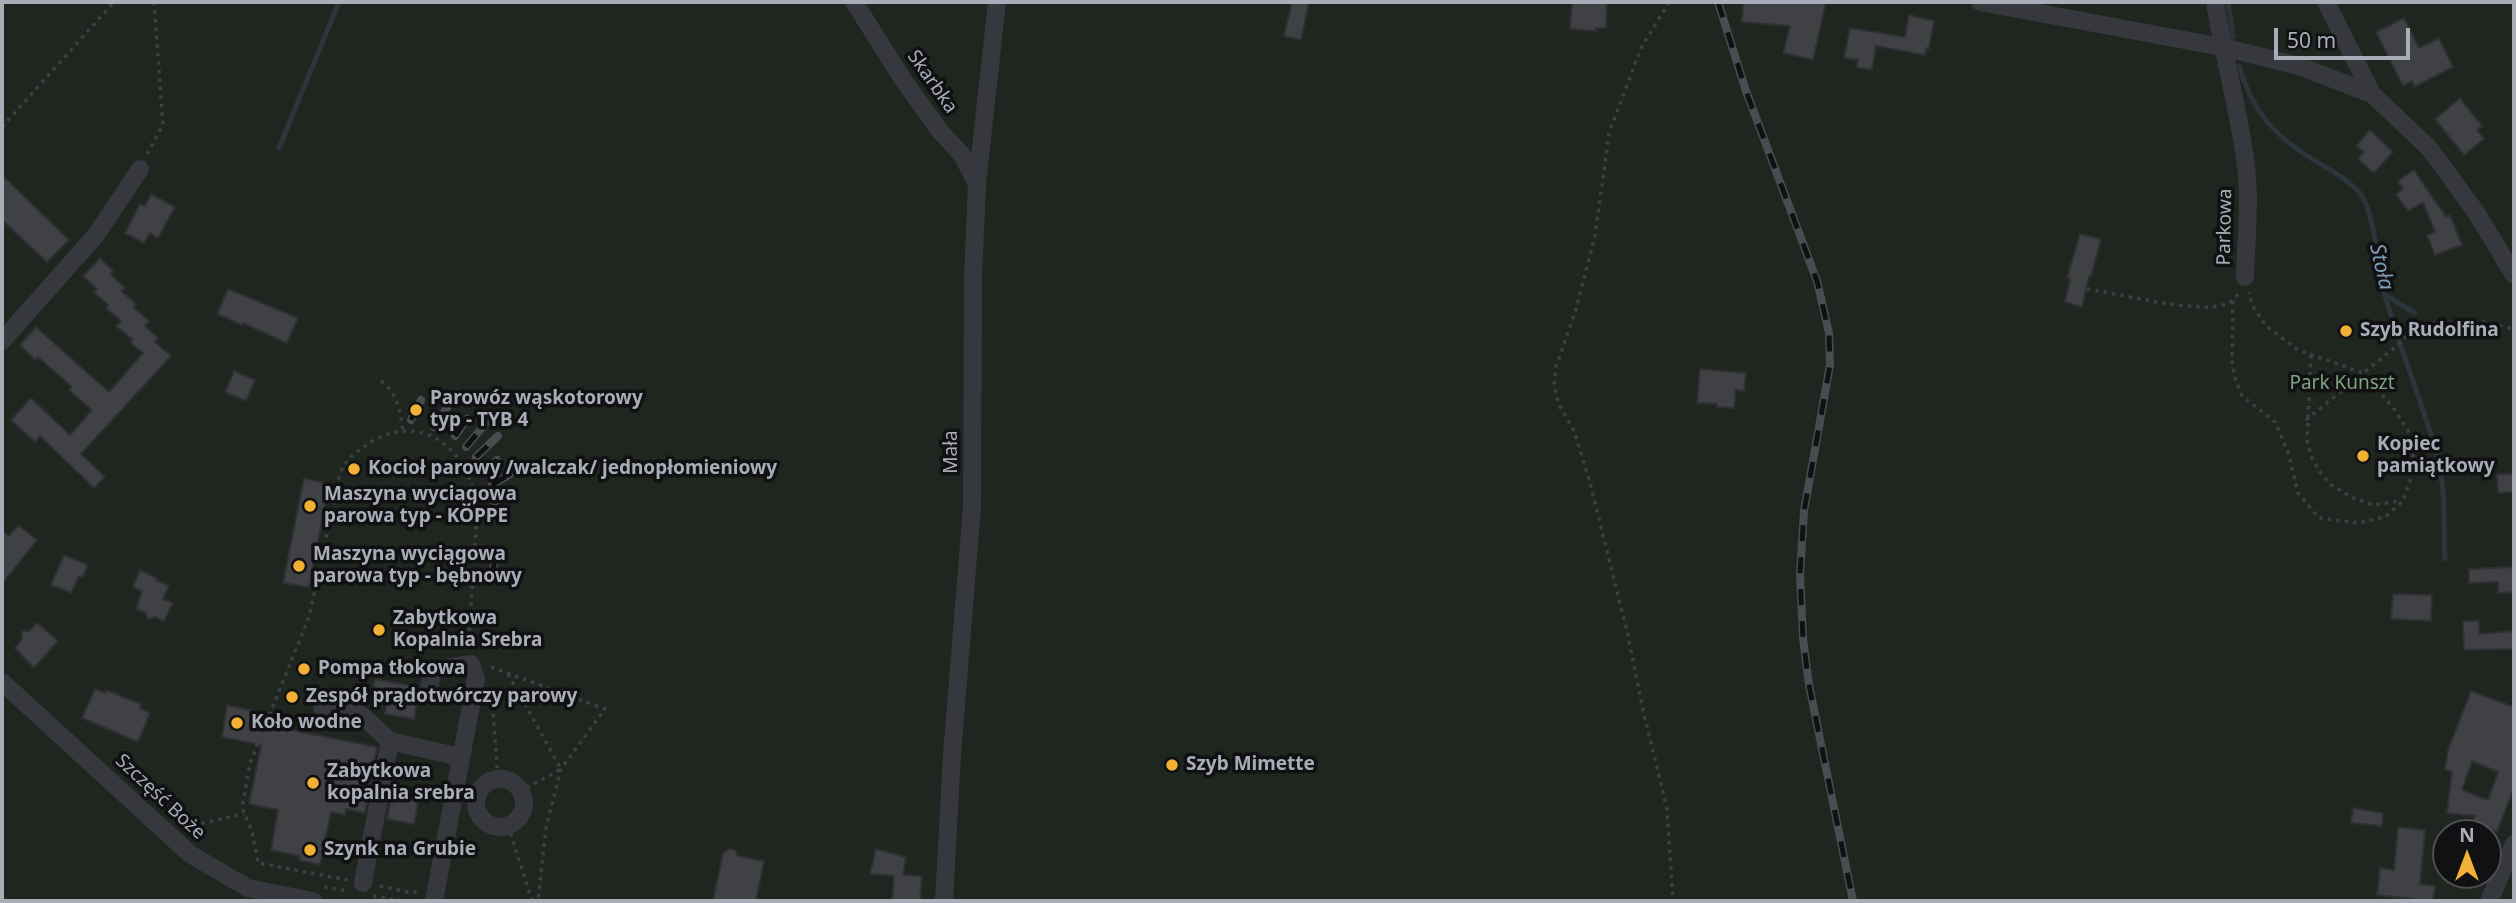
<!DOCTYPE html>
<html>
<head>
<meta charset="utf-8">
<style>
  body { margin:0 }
  #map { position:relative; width:2516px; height:903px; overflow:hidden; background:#161618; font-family:"Noto Sans",sans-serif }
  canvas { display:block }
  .frame { position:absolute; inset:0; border:4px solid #a8adb8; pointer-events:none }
  .north { position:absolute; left:2432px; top:819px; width:70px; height:70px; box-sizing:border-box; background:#111113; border:2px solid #4d4f55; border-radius:50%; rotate:0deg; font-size:19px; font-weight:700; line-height:28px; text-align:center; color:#a8adb8 }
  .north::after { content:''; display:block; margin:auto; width:24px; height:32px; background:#f2b134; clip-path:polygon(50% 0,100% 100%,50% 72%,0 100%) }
  .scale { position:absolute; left:2274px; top:28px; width:136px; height:32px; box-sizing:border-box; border:4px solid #a8adb8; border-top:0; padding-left:9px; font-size:21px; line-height:24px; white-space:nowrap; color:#a8adb8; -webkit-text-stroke:5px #111113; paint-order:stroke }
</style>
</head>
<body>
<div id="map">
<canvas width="2516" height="903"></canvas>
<div class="frame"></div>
<div class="north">N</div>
<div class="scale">50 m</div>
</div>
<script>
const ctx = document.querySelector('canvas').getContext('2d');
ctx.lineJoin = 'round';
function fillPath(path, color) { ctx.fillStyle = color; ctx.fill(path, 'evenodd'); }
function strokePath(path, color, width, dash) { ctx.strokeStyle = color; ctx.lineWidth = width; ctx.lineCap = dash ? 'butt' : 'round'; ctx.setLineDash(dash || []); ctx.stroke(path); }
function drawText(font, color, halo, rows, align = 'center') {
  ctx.font = font + ' "Noto Sans",sans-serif'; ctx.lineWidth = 7; ctx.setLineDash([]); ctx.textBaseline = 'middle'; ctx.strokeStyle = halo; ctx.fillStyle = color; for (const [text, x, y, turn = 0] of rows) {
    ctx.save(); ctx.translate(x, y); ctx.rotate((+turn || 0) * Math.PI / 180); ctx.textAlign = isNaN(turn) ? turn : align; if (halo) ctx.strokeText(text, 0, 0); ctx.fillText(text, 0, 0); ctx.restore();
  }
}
fillPath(new Path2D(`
  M2,2H2514V901H2ZM2446,833H2488V875H2446Z`), '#1e261f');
strokePath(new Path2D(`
  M2228,2L2233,37
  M2239,66C2252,112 2276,138 2317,162C2331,171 2349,180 2360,193C2374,211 2378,267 2384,291C2399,351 2426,407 2440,468C2446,495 2443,531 2445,559
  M279,148L339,2
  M2385,295L2415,313`), '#2c353c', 5);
const building = new Path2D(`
  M1292,2H1309L1301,40L1284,36Z
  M1572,2H1607L1606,28H1596V31L1570,29Z
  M1743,2H1826L1813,60L1783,53L1790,26L1742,22Z
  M1909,15L1934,21L1929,49L1926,48L1925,55L1876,46L1872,70L1856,67L1858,60L1844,58L1850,28L1905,37Z
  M2404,18L2419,48L2439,38L2453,67L2414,87L2412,81L2403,86L2376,32Z
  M2460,98L2482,126L2477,130L2484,139L2464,155L2435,119Z
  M2370,130L2393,152L2374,173L2358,159L2364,152L2356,146Z
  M2414,170L2446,217L2450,215L2462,245L2435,255L2427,235L2435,232L2423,202L2408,211L2396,194L2403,189L2398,181Z
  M2,175L69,240L47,262L2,220Z
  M151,194L175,207L158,238L150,233L144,243L125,233L140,204L145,206Z
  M2080,234L2101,239L2091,276H2089L2082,307L2065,302L2070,279L2067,278Z
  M100,258L113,271L110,274L125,288L121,291L136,304L133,307L149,321L145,326L158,338L155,342L171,356L81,454L105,477L94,488L40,436L35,442L11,420L31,398L70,435L92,410L69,390L72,387L38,357L35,360L20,345L36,327L109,392L143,353L130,342L133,340L116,326L121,321L106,308L108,305L94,292L97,289L83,276Z
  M228,289L298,318L287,343L243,323L242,325L217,314Z
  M1700,369L1746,373L1744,391L1736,390L1734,408L1717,407V404L1697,403Z
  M234,371L255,380L246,401L225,392Z
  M2497,474H2514V492L2498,493Z
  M304,478L329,484L309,587L283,583Z
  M18,525L37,540L2,584V530L9,536Z
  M64,555L88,565L83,577L79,576L71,593L51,585Z
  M2514,567V592L2498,593V582L2469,583V569Z
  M140,570L157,578L156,580L169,586L163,599L173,603L164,621L155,617L148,619L146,613L136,609L142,591L133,587Z
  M2393,594L2432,595L2431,621L2391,619Z
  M2463,621H2479V634L2514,631V649L2464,650Z
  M37,623L58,641L34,668L15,648L22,639V631H29Z
  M375,679L417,687L418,697L414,719L385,714L387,699L372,694Z
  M95,689L105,693L106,690L141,704L140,708L150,713L138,742L82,718Z
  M2471,691L2514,707V788L2497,832L2472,823L2475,816L2447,813L2452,772L2445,769L2448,750ZM2472,761L2498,772L2488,800L2462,790Z
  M227,705L253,711L251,722L377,747L365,813L346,809L345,815L331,812L320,865L299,860L300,856L271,850L278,810L249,804L261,745L222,737Z
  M392,792L419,798L414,824L387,819Z
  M2353,808L2383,813L2382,826L2351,823Z
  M2398,827L2425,830L2420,884L2435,886L2433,901H2414V899L2377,895L2380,868L2394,870Z
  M729,849L735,850L738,856L764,861L756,901H713L723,853Z
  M876,849L906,857L903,875L922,876L920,901H892L894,876L870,874Z`);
fillPath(building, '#404145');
strokePath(building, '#303034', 2);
strokePath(new Path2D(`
  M1669,2L1641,48L1609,133L1595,236L1576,309L1556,367L1554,386L1559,405L1574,431L1589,479L1627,631L1643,710L1667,809L1673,901
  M2,127L114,2
  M147,154L163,125L154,2
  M2087,289C2119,294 2195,313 2223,305C2231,303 2235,299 2239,292
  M2233,301L2232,360L2234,376L2242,396L2275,422L2289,455L2298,493L2319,518L2358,523L2385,517L2403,501L2411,478L2413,455L2410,434L2395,410L2363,373L2298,350L2266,326L2252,305L2249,292
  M2311,355L2307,440L2311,456L2320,472L2331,485L2353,498L2373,505L2401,501
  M381,381C398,394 400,411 403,431
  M2306,420L2399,344L2419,323L2483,322L2514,329
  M491,667L605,709L561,769L546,828L538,901
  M508,674L561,769L521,791
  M492,697L498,779
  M508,825L532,901
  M185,827L244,814
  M348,880L258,863L252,831L242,808L250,763L309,617L340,473C347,458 357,451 371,442C428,408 475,458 477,515L468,649
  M380,886L413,893L420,890
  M324,887L348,891
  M373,896L402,901`), '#3d3f44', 3.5, [3.5, 5]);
strokePath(new Path2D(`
  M854,2L904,81L939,130L962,155L977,184
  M1980,2L2222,47L2299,66L2372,94L2429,148L2476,212L2514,275
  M2215,2C2223,55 2238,106 2245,159C2251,197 2246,238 2245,277
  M2326,2L2372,94
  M2,341L96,235L140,169
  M2,682L190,854L248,888L313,901
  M428,692L432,674L435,670L471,664L476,679L434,901
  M322,707L360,714L390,741L460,757
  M476 803a24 24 0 1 1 48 0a24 24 0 1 1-48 0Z
  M363,883L390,741
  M944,901L952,755L972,507L973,276L977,184L997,2
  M2489,901L2514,844`), '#37383d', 18);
const rail = new Path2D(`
  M1718,2L1746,91L1817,281L1829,333L1830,365L1804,511L1800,574L1803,638L1809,685L1853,901
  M411,420L421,400
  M434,427L457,393
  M455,436L467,419
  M466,447L486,423
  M476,457L498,436
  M486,468L497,460
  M492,485L515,471
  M494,502L509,495
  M493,570L495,560`);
strokePath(rail, '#4a4c52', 8);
strokePath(rail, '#111113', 5, [16]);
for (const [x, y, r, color] of [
  [2346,331,7,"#f2b134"],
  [416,410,7,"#f2b134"],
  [2363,456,7,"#f2b134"],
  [354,469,7,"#f2b134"],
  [310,506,7,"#f2b134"],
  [299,566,7,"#f2b134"],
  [379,630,7,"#f2b134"],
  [304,669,7,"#f2b134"],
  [292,697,7,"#f2b134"],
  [237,723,7,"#f2b134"],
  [1172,765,7,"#f2b134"],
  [313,783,7,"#f2b134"],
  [310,850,7,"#f2b134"]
]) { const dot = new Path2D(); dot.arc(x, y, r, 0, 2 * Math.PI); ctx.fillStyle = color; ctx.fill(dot); strokePath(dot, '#111113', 2.5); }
drawText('19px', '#a8adb8', '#111113', [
  ["Skarbka",932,82,55],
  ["Parkowa",2225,227,-89],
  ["Mała",952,452,-90],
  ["Szczęść Boże",160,797,43]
]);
drawText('bold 19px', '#a8adb8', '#111113', [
  ["Szyb Rudolfina",2360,331],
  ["Parowóz wąskotorowy",430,399],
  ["typ - TYB 4",430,421],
  ["Kopiec",2377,445],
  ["pamiątkowy",2377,467],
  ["Kocioł parowy /walczak/ jednopłomieniowy",368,469],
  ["Maszyna wyciągowa",324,495],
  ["parowa typ - KÖPPE",324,517],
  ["Maszyna wyciągowa",313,555],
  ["parowa typ - bębnowy",313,577],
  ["Zabytkowa",393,619],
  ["Kopalnia Srebra",393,641],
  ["Pompa tłokowa",318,669],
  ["Zespół prądotwórczy parowy",306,697],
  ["Koło wodne",251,723],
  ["Szyb Mimette",1186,765],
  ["Zabytkowa",327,772],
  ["kopalnia srebra",327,794],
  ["Szynk na Grubie",324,850]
], 'left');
drawText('19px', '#7fa381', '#111113', [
  ["Park Kunszt",2342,384]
]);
drawText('italic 21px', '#7f9bb3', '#111113', [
  ["Stoła",2381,267,77]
]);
</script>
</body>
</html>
